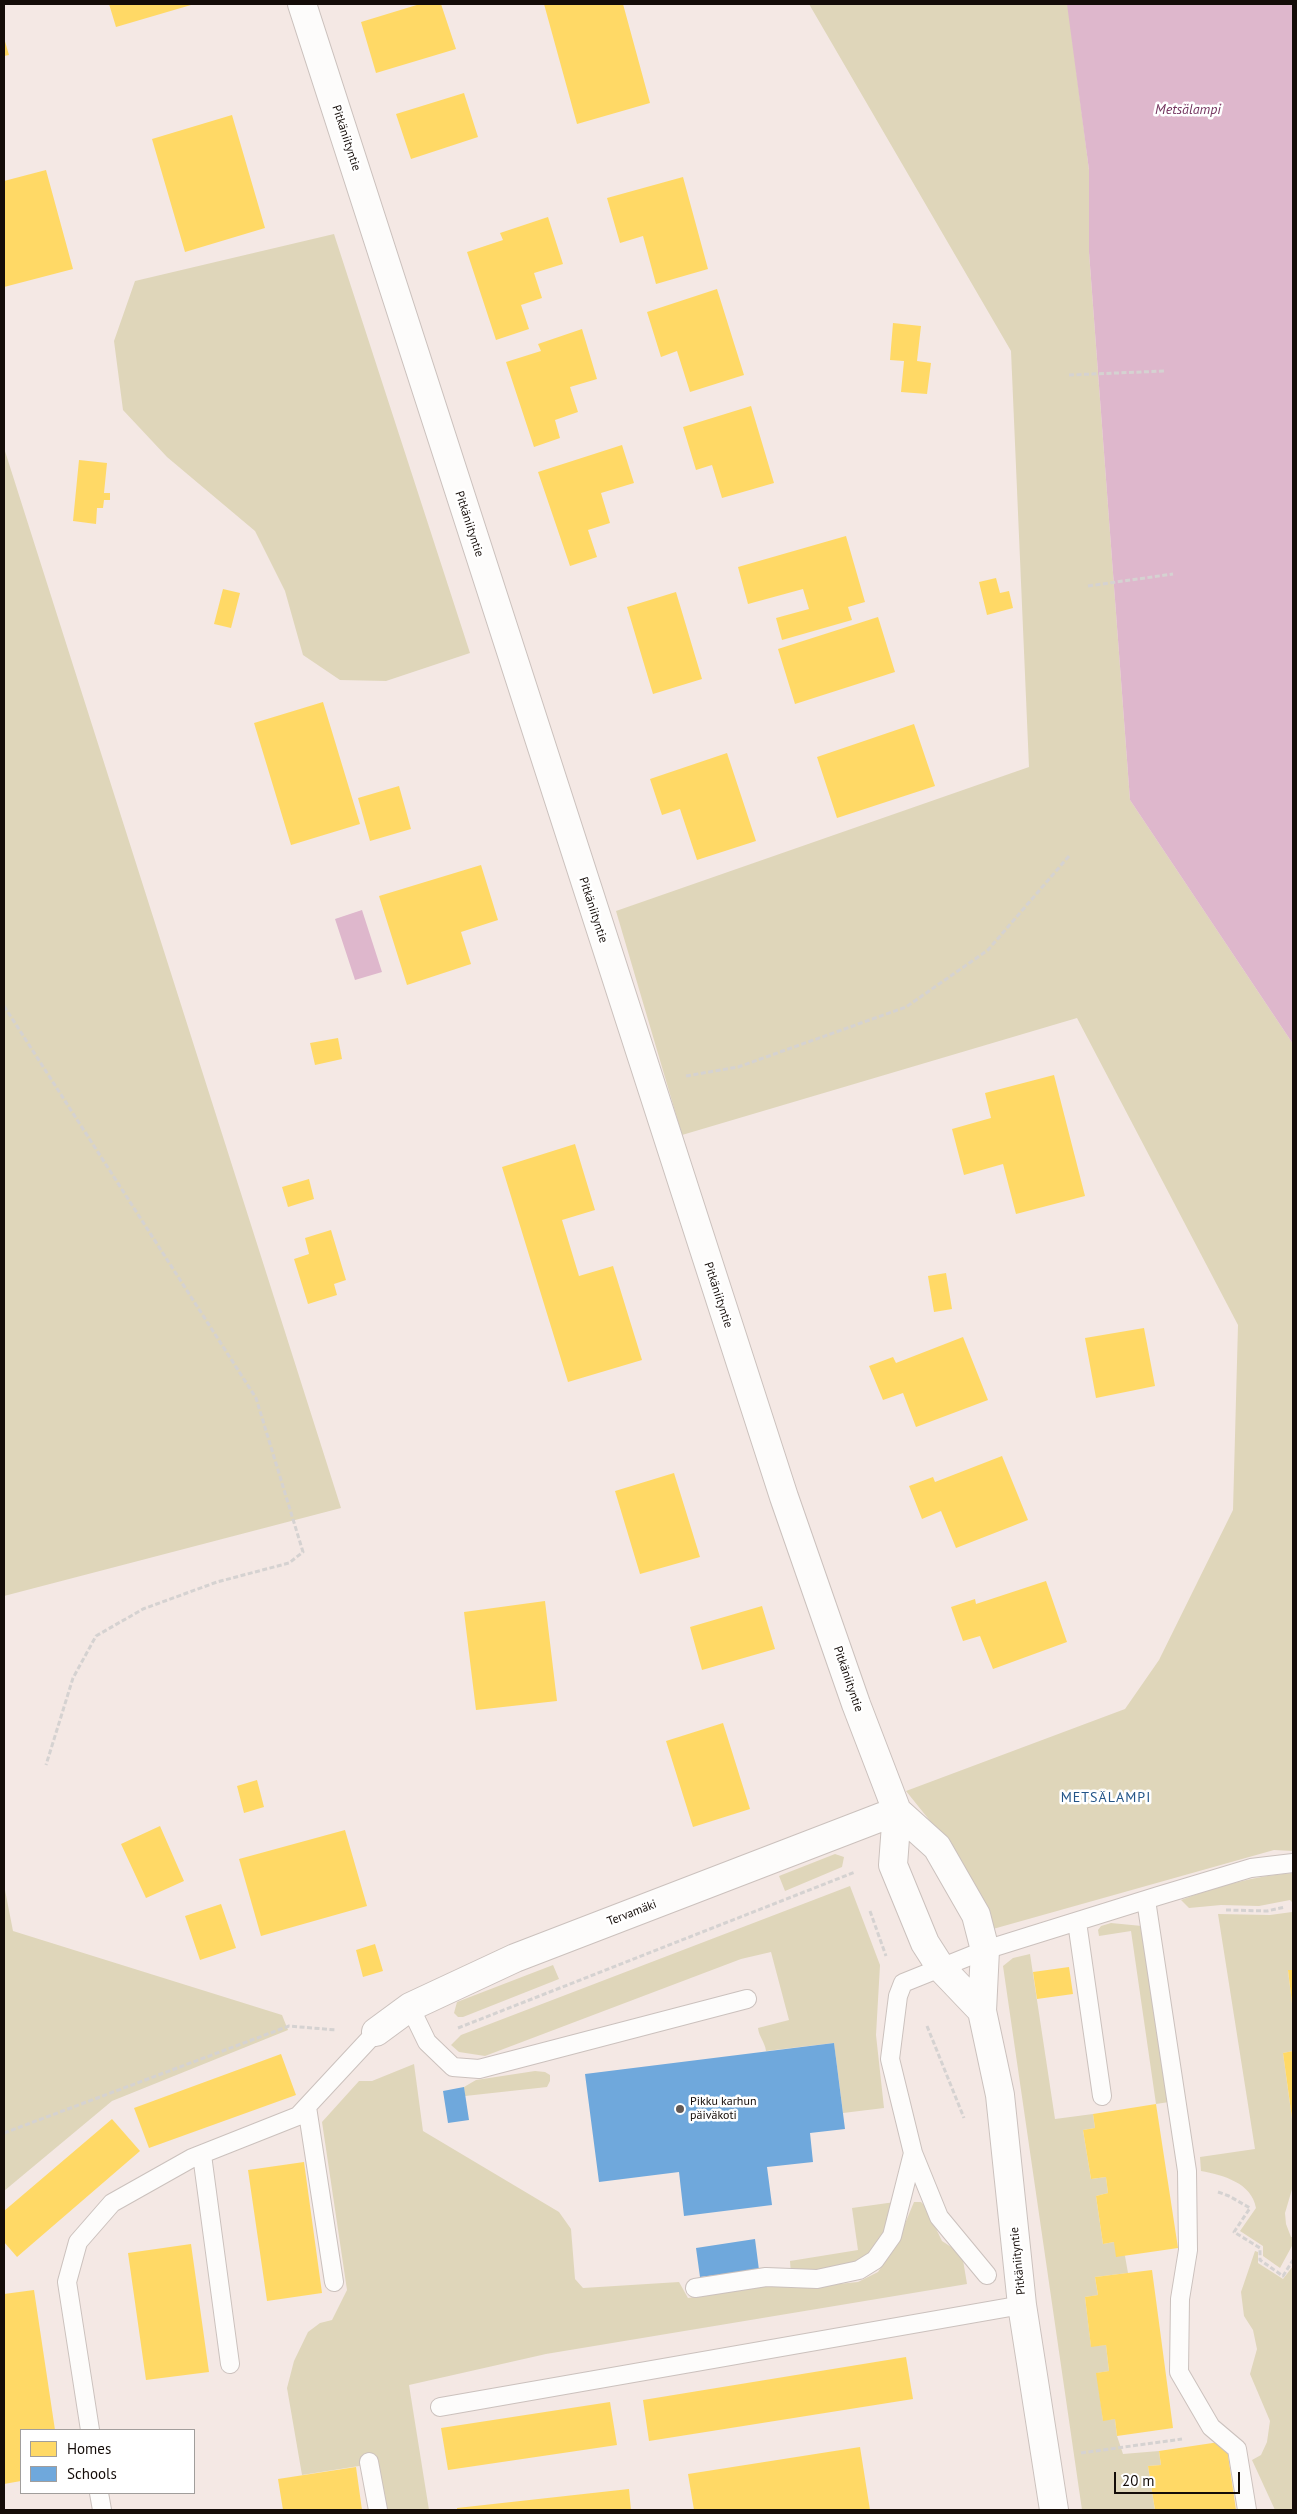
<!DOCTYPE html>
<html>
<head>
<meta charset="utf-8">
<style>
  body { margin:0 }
  #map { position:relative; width:1297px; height:2514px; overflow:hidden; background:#f4e8e4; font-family:"PT Sans",sans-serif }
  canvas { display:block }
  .frame { position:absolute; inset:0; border:5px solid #140c08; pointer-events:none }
  .legend { position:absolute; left:20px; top:2429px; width:175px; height:65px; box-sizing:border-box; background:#fff; border:1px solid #a19e9c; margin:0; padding:6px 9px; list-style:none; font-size:15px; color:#140c08 }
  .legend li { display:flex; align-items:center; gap:10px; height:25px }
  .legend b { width:25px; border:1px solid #a19e9c }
  .scale { position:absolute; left:1114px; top:2472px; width:126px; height:22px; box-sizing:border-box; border:2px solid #140c08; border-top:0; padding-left:6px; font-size:15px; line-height:18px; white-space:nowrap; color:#140c08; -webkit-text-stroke:4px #fff; paint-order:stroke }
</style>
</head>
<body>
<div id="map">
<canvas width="1297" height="2514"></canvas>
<div class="frame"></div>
<ul class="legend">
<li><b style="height:14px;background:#ffd966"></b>Homes</li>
<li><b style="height:14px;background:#6fa8dc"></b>Schools</li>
</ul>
<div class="scale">20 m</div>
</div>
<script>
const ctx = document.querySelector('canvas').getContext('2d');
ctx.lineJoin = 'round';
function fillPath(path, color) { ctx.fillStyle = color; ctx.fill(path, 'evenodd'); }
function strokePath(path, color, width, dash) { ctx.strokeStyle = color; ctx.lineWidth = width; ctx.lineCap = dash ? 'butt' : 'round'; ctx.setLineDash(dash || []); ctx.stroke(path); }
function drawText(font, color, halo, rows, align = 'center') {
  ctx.font = font + ' "PT Sans",sans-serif'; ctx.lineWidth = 5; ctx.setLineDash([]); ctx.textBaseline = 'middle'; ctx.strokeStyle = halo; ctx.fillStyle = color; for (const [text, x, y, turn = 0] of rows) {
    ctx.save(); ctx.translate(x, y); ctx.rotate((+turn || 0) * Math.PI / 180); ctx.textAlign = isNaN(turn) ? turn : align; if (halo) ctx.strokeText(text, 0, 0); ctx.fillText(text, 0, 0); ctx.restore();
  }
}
fillPath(new Path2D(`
  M809,4L1068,5L1089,170V252L1130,800L1293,1044V1851L1274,1850L993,1929L951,1847L906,1791L1125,1709L1159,1660L1233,1510L1238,1325L1077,1018L682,1135L616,911L1029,767L1011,351Z
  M334,234L470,653L386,681L340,680L303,655L285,591L255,531L167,457L123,410L114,341L135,281Z
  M4,448L341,1508L4,1596Z
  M835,1854L844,1857L842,1867L785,1891L779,1876Z
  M1293,1873V1903L1290,1900L1259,1906L1221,1905L1189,1908L1181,1900C1217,1886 1254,1876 1293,1873Z
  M4,1885L13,1931L282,2015L288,2030L112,2101L4,2191Z
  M850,1886L880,1965L876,2035L884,2108L843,2113L834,2043L766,2051C765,2042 759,2037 758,2028L789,2020L771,1952L741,1959L485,2056L459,2052L451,2045L461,2035Z
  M1292,1912L1293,1970L1288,1971L1293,2011V2051L1283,2053L1293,2126V2186L1285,2213L1286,2224L1291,2237H1293V2244L1280,2268L1263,2256V2246L1240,2231L1256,2208C1252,2183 1223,2175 1201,2171L1200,2157L1255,2149L1218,1914L1270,1915Z
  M1111,1923L1142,1926L1169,2102L1156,2104L1131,1931L1099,1936L1098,1930L1101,1926Z
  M1030,1954L1055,2119L1093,2114L1095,2128L1083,2130L1091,2179L1106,2177L1108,2193L1096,2196L1103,2244L1114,2242L1125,2256L1128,2273L1095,2277L1098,2295L1085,2297L1091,2346L1106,2345L1109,2371L1097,2373L1103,2420L1115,2419L1117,2436L1123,2454L1159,2451L1161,2465L1148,2466L1155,2510H1082L1003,1966L1013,1958Z
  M553,1965L559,1979L463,2017H458L454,2013L457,2002Z
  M414,2064L423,2131L559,2212L571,2229L575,2279L583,2288L679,2282L688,2298L771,2284L809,2287L858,2282L878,2272L897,2243L914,2202H921L925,2206L942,2241L962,2254L967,2284L546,2354L409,2385L429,2510H386L378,2463L302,2475L287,2388L294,2361L308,2332L320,2323L332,2320L347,2290L322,2122L359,2081H372Z
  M535,2071L545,2072L550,2075V2081L547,2087L465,2096L464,2087L476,2080Z
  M895,2202C890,2215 888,2234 880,2246C863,2273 819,2270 791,2274L790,2261L858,2250L852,2208Z
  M1255,2251L1258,2252V2263L1283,2279L1293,2266V2510H1275L1252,2460L1261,2455L1267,2442L1270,2421L1250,2374L1257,2349L1253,2330L1244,2316L1241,2292Z`), '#dfd6ba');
fillPath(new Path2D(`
  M1067,4H1293V1044L1130,800L1089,252V170Z
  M362,910L382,972L355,980L335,919Z`), '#deb7cc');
fillPath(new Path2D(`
  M109,4H190L191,5L116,27Z
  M420,4H441L456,49L376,73L361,22Z
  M544,4H623L650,103L577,124Z
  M4,38L9,55L4,56Z
  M464,93L478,137L411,159L396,114Z
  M232,115L265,228L185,252L152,139Z
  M46,170L73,269L4,287V181Z
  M683,177L708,269L656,284L643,236L620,243L607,198Z
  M548,217L563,264L534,273L542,298L521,305L529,329L496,340L467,252L503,240L500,233Z
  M717,289L744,375L690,392L677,351L661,357L647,312Z
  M893,323L921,326L917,361L931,363L927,394L901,392L904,361L890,360Z
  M582,329L597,379L570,387L578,412L555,420L560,438L534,447L506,362L541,351L538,344Z
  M751,406L774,483L722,498L712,465L696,470L683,427Z
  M622,445L634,483L601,493L610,523L588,530L597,557L570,566L538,472Z
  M79,460L107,463L104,493H110V500H104L103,508H97L96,524L73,521Z
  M846,536L865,602L848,607L852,620L782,640L776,618L809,609L803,589L748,604L738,567Z
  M996,578L1000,593L1009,591L1013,608L987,615L979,582Z
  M223,589L240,593L231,628L214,624Z
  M676,592L702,679L653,694L627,607Z
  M878,617L895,672L795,704L778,649Z
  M323,702L360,824L291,845L254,723Z
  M914,724L935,786L837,818L817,757Z
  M727,753L756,841L697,860L680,809L662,815L650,779Z
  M399,786L411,829L370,841L358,798Z
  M481,865L498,920L461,932L471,964L407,985L379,896Z
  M338,1038L342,1059L315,1065L310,1043Z
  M1054,1075L1085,1196L1016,1214L1003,1164L964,1175L952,1129L991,1118L985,1093Z
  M575,1144L595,1210L562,1220L579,1276L613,1266L642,1360L568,1382L502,1167Z
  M309,1179L314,1199L288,1207L282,1187Z
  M331,1230L346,1280L334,1284L337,1295L308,1304L294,1259L309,1254L305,1238Z
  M946,1273L952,1309L934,1312L928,1276Z
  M1144,1328L1155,1386L1096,1398L1085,1338Z
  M963,1337L988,1400L916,1427L903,1393L883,1400L869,1366L893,1357L896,1363Z
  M1002,1456L1028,1520L956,1548L941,1511L922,1519L909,1486L933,1477L935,1482Z
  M674,1473L700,1557L640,1574L615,1491Z
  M1046,1581L1067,1642L993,1669L980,1636L963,1641L951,1607L975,1599L976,1604Z
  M545,1601L557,1701L476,1710L464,1612Z
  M762,1606L775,1649L702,1670L690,1627Z
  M723,1723L750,1809L693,1827L666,1741Z
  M257,1780L264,1807L244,1813L237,1786Z
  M160,1826L184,1881L146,1898L121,1844Z
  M345,1830L367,1906L261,1936L239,1859Z
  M221,1904L236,1948L200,1960L185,1916Z
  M375,1944L383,1971L363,1977L356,1950Z
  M1069,1967L1073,1994L1037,1999L1033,1972Z
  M1288,1970H1293V2003H1292Z
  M1293,2051V2118H1292L1283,2053Z
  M281,2054L296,2095L149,2148L134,2108Z
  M1156,2104L1178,2248L1116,2257L1114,2242L1103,2244L1096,2196L1108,2193L1106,2177L1091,2179L1083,2130L1095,2128L1093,2114Z
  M112,2119L140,2151L17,2257L4,2242V2211Z
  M304,2162L322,2293L267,2301L248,2170Z
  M191,2244L209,2372L146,2380L128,2253Z
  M1152,2270L1173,2428L1117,2436L1115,2419L1103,2421L1096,2373L1109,2371L1106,2345L1091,2347L1085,2297L1098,2295L1095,2277Z
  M34,2290L55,2430H21V2481L4,2484V2294Z
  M906,2357L913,2399L649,2441L643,2400Z
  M610,2402L617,2445L448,2470L441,2428Z
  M1226,2441L1236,2510H1155L1148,2466L1161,2465L1159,2451Z
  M860,2447L870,2510H694L688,2474Z
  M356,2467L362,2510H283L278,2479Z
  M629,2489L631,2510H457V2508Z`), '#ffd966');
fillPath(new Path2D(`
  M834,2043L845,2129L810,2133L813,2162L767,2167L772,2205L684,2216L679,2172L599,2182L585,2074Z
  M464,2087L469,2120L448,2123L443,2091Z
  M755,2239L759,2270L700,2277L696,2248Z`), '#6fa8dc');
const lane = new Path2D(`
  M1146,1900L1187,2171L1188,2250L1180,2299L1179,2372L1211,2427L1237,2449L1247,2510
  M1077,1922L1102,2096
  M410,2007L427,2042L453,2067L479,2069L747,1999
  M307,2107L334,2282
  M202,2155L230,2364
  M987,2275L939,2217L913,2153L890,2059L898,1996L903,1983L985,1950L1158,1896L1251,1868L1293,1863
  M695,2288L766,2277L817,2279L859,2270L875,2260L892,2236L913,2153
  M440,2407L1022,2305
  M90,2430L67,2282L78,2242L112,2203L192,2158L298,2116L376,2032
  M369,2462L378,2510
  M99,2493L102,2510`);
const street = new Path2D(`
  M302,4L784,1497L856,1704L897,1811L893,1865L925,1943L941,1968L982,2011
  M897,1811L937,1847L976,1915L985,1950L982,2011L1000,2095L1022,2305L1054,2510
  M376,2032L410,2007L515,1958L897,1811`);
strokePath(lane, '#cbc1bd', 20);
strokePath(street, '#cbc1bd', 30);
strokePath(new Path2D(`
  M1069,375L1164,371
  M1088,586L1173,574
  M4,1006L256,1398L303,1552L289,1563L217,1582L143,1609L96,1636L73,1678L46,1765
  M686,1076L738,1067L906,1007L988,950L1069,856
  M1226,1910L1267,1911L1285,1907
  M870,1911L886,1956
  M927,2026L964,2118
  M458,2028L855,1872
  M4,2133L289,2026L336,2030
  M1218,2192L1229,2196L1250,2208L1234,2232L1260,2248V2260L1283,2276L1293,2260
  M1081,2453L1182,2439`), '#d5d2d1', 3, [5, 2.5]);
strokePath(lane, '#fdfcfb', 18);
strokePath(street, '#fdfcfb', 28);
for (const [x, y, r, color] of [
  [680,2109,5,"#625955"]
]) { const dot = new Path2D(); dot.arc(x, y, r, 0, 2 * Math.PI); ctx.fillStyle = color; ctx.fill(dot); strokePath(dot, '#fff', 2); }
drawText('12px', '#140c08', '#fff', [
  ["Pitkäniityntie",346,138,72],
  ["Pitkäniityntie",469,524,72],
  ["Pitkäniityntie",593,910,72],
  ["Pitkäniityntie",718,1295,72],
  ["Pitkäniityntie",848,1679,71],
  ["Tervamäki",632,1913,-21],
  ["Pitkäniityntie",1018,2261,-96]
]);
drawText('12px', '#140c08', '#fff', [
  ["Pikku karhun",690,2102],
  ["päiväkoti",690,2116]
], 'left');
drawText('italic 14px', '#74355f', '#fff', [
  ["Metsälampi",1188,110]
]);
ctx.letterSpacing = '1px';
drawText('14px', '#235588', '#fff', [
  ["METSÄLAMPI",1106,1798]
]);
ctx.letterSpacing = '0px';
</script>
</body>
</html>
